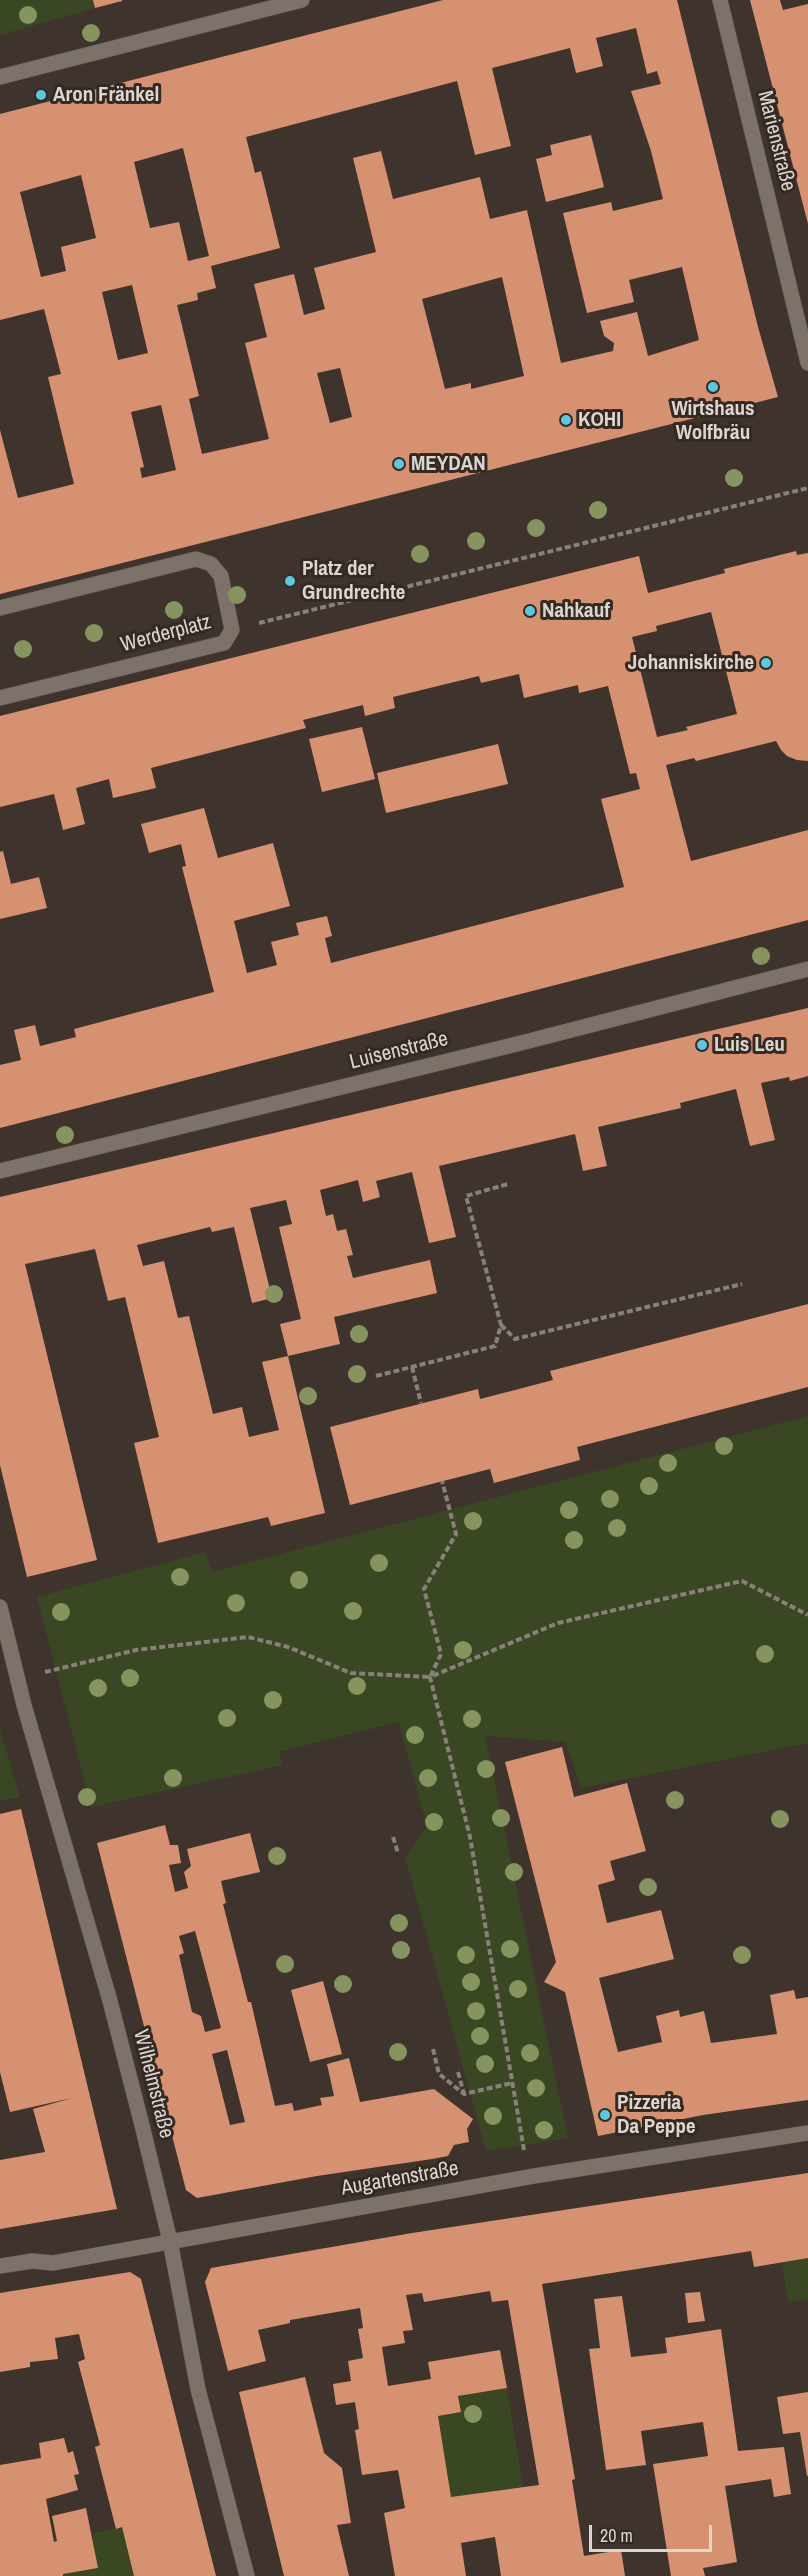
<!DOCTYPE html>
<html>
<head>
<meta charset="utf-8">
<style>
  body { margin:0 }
  #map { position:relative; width:808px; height:2576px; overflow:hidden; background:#3e342d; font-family:"Archivo Narrow",sans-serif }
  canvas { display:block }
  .scale { position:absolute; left:589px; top:2525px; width:123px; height:27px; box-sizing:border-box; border:3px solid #dcd6d1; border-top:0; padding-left:8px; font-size:18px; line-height:21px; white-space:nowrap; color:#dcd6d1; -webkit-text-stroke:4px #342a23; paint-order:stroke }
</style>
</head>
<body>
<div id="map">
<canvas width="808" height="2576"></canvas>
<div class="scale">20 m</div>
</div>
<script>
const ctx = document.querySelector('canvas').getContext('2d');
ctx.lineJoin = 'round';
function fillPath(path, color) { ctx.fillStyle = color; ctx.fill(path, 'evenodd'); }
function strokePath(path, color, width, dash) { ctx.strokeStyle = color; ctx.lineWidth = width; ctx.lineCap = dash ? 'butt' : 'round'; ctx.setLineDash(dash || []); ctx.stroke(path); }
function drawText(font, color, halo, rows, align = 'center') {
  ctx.font = font + ' "Archivo Narrow",sans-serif'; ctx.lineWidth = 6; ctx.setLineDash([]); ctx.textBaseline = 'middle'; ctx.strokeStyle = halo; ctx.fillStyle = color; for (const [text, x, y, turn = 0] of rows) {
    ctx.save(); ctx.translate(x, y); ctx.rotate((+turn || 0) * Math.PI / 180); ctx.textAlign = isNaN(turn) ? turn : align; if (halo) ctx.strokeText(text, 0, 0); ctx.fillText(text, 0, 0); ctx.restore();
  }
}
fillPath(new Path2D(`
  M0,0H93L95,8L0,35Z
  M808,1416V1743L581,1788L566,1742L485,1736L568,2138L486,2151L405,1857L427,1827L399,1722L279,1752L283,1765L91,1807L37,1597L206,1552L212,1572Z
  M0,1730L20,1797L0,1801Z
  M808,2258V2299L788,2302L782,2262Z
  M507,2388L523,2487L451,2497L438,2416L461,2412L458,2396Z
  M122,2527L134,2576H63V2574L97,2568L92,2534Z`), '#394723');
fillPath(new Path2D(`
  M93,0H122V1L95,8Z
  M443,0H677L758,327L778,397L0,594V430L18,498L74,484L48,377L61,374L44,309L0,320V114ZM636,28L647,74L657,71L661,84L631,91L651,151L663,199L613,211L611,202L563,213L587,313L634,302L629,280L682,267L699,340L648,356L637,312L600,321L604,336L614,343L613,351L561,363L527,210L490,219L480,177L393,199L381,151L353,158L376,252L314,268L325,309L304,315L294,274L254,284L267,337L245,343L269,439L202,454L189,399L199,396L177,305L198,300L197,293L216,288L211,266L280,248L261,171L255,173L246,137L457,81L475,155L511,146L492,68L570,48L576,73L603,66L596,38ZM183,148L209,256L188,261L179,222L150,228L134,162ZM81,175L96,238L61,247L66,271L41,277L20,192ZM502,277L524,376L471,389V383L445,389L422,299ZM132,285L148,353L118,360L102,292ZM340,368L352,417L330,423L317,373ZM161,405L176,470L142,478L140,468L144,467L131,412Z
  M750,0H780L783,10L808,4V224Z
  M591,135L604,187L546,202L536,159L552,155L550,145Z
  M796,551L797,555L808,553V761L797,760L787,756L781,750L776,741L696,761L694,758L666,765L691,861L808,830V920L0,1128V1065L21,1060L14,1030L35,1025L40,1046L76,1037L74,1029L214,992L182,867L186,866L181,844L149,853L141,824L204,808L218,858L273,843L290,906L234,921L247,973L277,965L271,942L299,935L296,923L327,916L332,936L325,938L331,963L624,887L601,799L640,789L636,773L630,774L608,686L579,693L578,685L524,698L519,674L481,683L479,676L393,697L395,708L365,716L363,705L303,720L306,728L151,768L156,788L113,798L109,779L76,788L85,824L63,830L54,794L0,807V716L639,556L648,593L725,573L724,569ZM711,612L737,714L686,727L688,730L657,737L632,637L657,631L656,626Z
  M362,727L375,779L322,792L309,739Z
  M498,744L508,784L386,813L377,773Z
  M3,851L11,884L39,877L47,908L0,919V852Z
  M808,1008V1076L790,1081L789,1077L761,1083L775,1140L750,1146L736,1089L680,1103L681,1108L598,1127L607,1166L583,1171L575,1134L439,1166L456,1237L429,1243L412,1172L376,1181L380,1197L363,1202L358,1180L320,1190L326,1216L333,1214L337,1231L346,1229L353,1255L347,1256L353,1278L430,1260L437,1293L334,1317L340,1344L288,1356L280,1324L301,1319L279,1227L292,1224L286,1200L250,1208L272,1298L252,1303L234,1227L212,1232L210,1227L137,1245L143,1266L164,1261L178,1318L189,1316L213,1414L242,1407L249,1437L279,1430L262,1362L288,1356L325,1513L271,1526L268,1517L158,1543L134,1443L159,1437L125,1297L108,1301L95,1249L25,1264L97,1560L27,1577L0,1465V1197Z
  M808,1304V1387L577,1447L580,1460L494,1483L490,1469L350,1505L330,1427L478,1389L480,1399L515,1390L553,1380L550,1371Z
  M562,1747L574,1797L627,1783L646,1851L610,1861L615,1880L598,1885L607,1923L661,1910L674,1959L599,1978L618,2052L662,2042L656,2016L679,2010L680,2017L704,2011L711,2043L777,2034L770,1995L794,1990L796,1999L808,1997V2100L703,2115L598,2136L565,1992L544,1982L556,1962L505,1762Z
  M21,1809L117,2209L0,2229V2160L45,2152L33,2109L72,2098L10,2112L0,2072V1814Z
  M165,1825L170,1845H178L181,1863L169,1865L175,1892L188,1888L184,1872L191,1866L187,1849L250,1833L260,1872L221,1881L226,1903L223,1904L248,2002H251L275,2106L292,2103L294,2111L322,2105L320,2098L334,2096L327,2064L349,2058L360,2102L434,2089L473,2119L467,2129L469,2142L454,2145L448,2156L432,2159L317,2176L197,2198L186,2190L97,1843ZM195,1931L221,2028L205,2032L201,2016L192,2012L179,1955L184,1953L179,1936ZM227,2050L245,2122L230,2125L212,2054Z
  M323,1981L342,2054L310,2062L291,1990Z
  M808,2173V2258L754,2267L751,2251L542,2284L575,2479L572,2480L584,2556L621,2550L625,2576H501L495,2537L461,2543L466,2576H395L384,2513L405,2508L398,2470L362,2475L355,2430L359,2429L355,2402L336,2405L333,2384L351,2381L348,2361L363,2358L358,2329L363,2328L360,2308L290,2320V2323L258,2330L266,2361L228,2371L205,2282L211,2268L412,2233ZM490,2291L492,2302L508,2300L539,2485L451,2497L438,2416L461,2412L458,2396L507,2388L500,2350L428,2362L431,2379L388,2386L382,2347L405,2343L403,2331L413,2330L406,2295L422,2293L424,2302Z
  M130,2272L141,2279L216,2576H134L122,2527L116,2529L95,2447L100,2445L78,2362L85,2359L79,2334L55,2338L58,2359L30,2362V2367L0,2372V2293Z
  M700,2292L705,2321L688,2323L685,2293Z
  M622,2296L631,2357L667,2353L665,2338L721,2329L738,2451L784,2447L791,2494L774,2497L771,2479L725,2486L737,2562L703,2568L705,2576H671L653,2464L708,2456L703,2422L641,2431L646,2465L606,2470L589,2349L600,2348L594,2299Z
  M305,2377L324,2453L342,2468L351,2523L337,2525L349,2576H284L239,2392Z
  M808,2392V2476H807L800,2432L783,2434L777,2397Z
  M64,2438L68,2453L73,2451L79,2474L74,2475L78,2490L46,2499L54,2542L57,2541L52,2516L86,2508L98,2568L63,2574V2576H0V2465L41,2458L39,2443Z`), '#d69270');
const minor = new Path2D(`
  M720,0L808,363
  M0,77L302,0
  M0,608L196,559L211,564L221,576L232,630L224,643L0,698
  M0,1171L521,1043L808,969
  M0,1607L24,1705L110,2001L142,2125L170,2241L198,2389L247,2576
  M0,2266L32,2261L53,2263L534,2176L808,2133`);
strokePath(minor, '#58504a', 16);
strokePath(new Path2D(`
  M259,623L808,488
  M501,1325L515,1339L742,1284
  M412,1367L421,1403
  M376,1376L495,1346L501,1325L466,1196L508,1184
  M45,1672L136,1650L248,1637L288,1647L351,1673L430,1677L441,1654L424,1589L456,1534L442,1481
  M393,1837L398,1853
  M433,2049L439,2074L464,2094L512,2083
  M458,2072L464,2094
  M524,2150L470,1837L430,1677L558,1623L742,1581L808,1615`), '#888079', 4, [6, 3]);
strokePath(minor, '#7d7269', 15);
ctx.fillStyle = '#86955e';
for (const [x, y] of [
  [28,15],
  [91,33],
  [734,478],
  [598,510],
  [536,528],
  [476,541],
  [420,554],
  [354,568],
  [237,595],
  [174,610],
  [94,633],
  [23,649],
  [761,956],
  [65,1135],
  [274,1294],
  [359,1334],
  [357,1374],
  [308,1396],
  [724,1446],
  [668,1463],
  [649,1486],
  [610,1499],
  [569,1510],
  [473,1521],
  [617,1528],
  [574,1540],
  [379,1563],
  [180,1577],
  [299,1580],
  [236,1603],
  [353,1611],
  [61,1612],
  [463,1650],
  [765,1654],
  [130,1678],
  [357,1686],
  [98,1688],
  [273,1700],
  [227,1718],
  [472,1719],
  [415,1735],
  [486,1769],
  [173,1778],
  [428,1778],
  [87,1797],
  [675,1800],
  [501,1818],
  [780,1819],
  [434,1822],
  [277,1856],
  [514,1872],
  [648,1887],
  [399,1923],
  [510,1949],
  [401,1950],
  [466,1955],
  [742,1955],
  [285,1964],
  [471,1982],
  [343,1984],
  [518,1989],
  [476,2011],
  [480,2036],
  [398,2052],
  [530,2053],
  [485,2064],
  [536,2088],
  [493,2116],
  [544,2130],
  [473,2414]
]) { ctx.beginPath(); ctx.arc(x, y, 9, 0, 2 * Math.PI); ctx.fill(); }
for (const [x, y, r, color] of [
  [41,95,6,"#57c9e2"],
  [713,387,6,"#57c9e2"],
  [566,420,6,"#57c9e2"],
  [399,464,6,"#57c9e2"],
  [290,581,6,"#57c9e2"],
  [530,611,6,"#57c9e2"],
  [766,663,6,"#57c9e2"],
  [702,1045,6,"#57c9e2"],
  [605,2115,6,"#57c9e2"]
]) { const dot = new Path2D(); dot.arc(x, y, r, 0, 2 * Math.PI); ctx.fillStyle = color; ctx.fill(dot); strokePath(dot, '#342a23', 2); }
drawText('bold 21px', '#dcd6d1', '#342a23', [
  ["Aron Fränkel",53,95],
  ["Wirtshaus",713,409,"center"],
  ["Wolfbräu",713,433,"center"],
  ["KOHI",578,420],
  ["MEYDAN",411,464],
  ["Platz der",302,569],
  ["Grundrechte",302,593],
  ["Nahkauf",542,611],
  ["Johanniskirche",754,663,"right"],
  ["Luis Leu",714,1045],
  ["Pizzeria",617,2103],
  ["Da Peppe",617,2127]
], 'left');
drawText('21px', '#dcd6d1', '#342a23', [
  ["Marienstraße",776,141,76],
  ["Werderplatz",166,634,-15],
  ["Luisenstraße",399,1051,-14],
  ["Wilhelmstraße",153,2084,76],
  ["Augartenstraße",400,2179,-10]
]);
</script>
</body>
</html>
